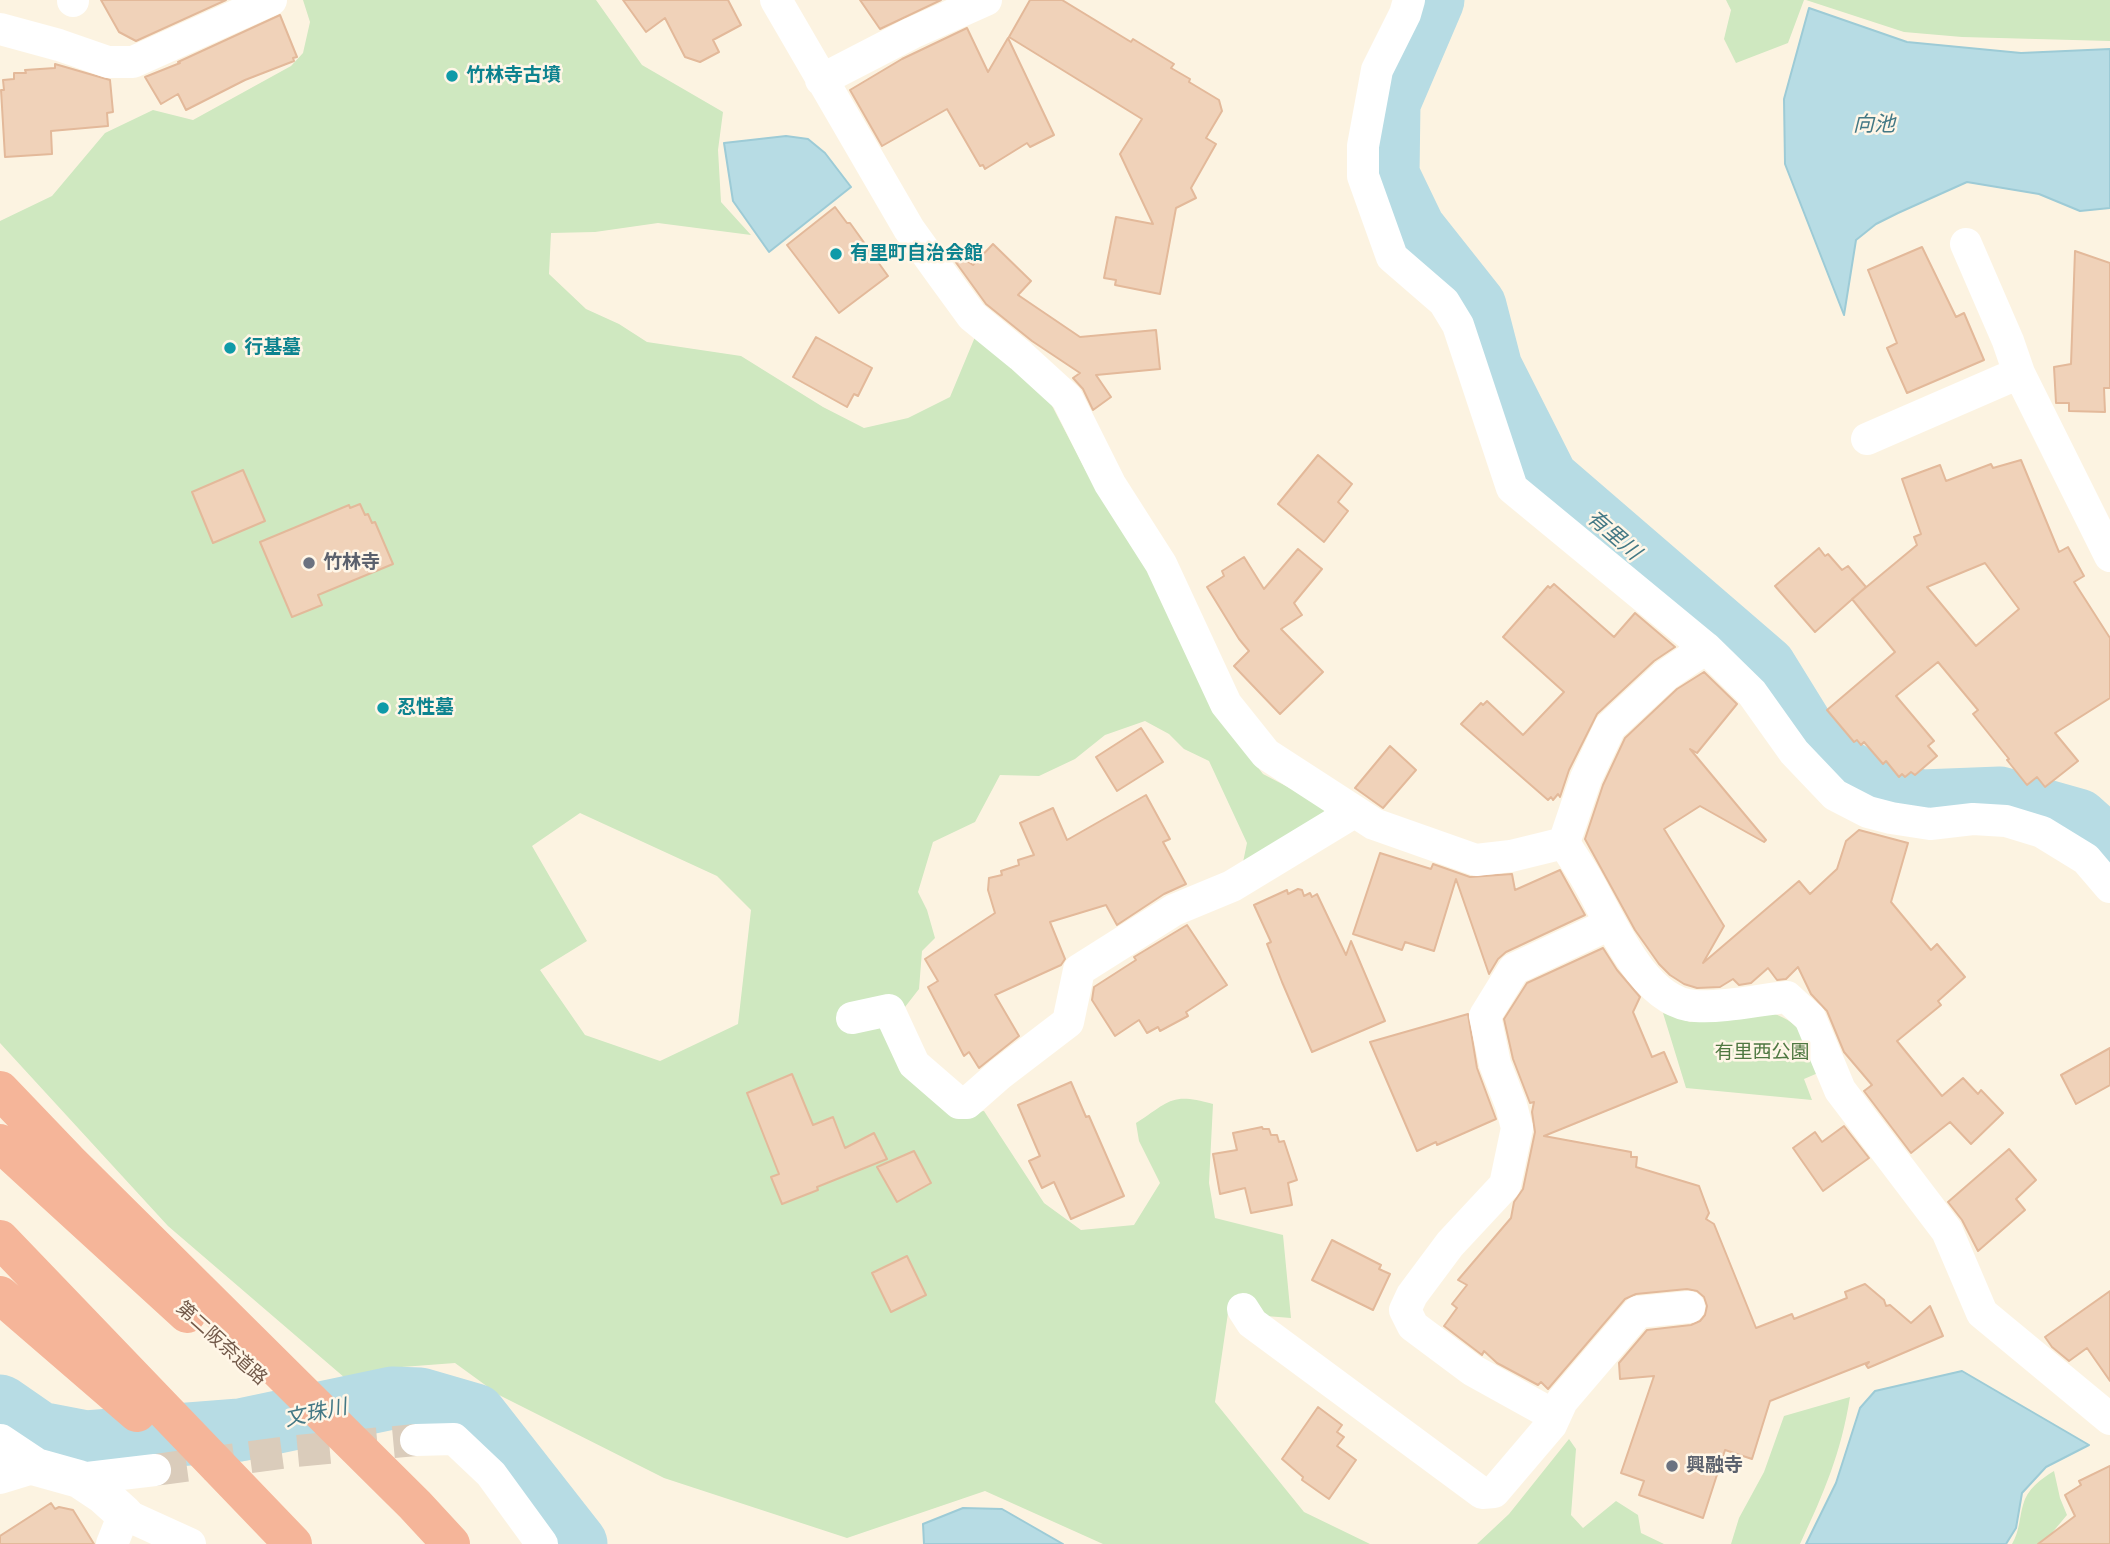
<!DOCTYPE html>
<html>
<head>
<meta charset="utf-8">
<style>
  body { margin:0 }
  canvas { display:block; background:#fcf3e1 }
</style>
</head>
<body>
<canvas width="2110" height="1544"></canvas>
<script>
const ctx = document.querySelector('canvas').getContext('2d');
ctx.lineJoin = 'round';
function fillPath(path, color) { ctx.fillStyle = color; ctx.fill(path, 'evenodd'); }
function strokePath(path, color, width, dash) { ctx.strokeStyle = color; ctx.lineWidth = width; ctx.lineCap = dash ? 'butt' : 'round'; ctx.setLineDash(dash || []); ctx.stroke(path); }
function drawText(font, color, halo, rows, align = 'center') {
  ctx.font = font + ' "DejaVu Sans","Noto Sans JP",sans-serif'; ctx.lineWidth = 5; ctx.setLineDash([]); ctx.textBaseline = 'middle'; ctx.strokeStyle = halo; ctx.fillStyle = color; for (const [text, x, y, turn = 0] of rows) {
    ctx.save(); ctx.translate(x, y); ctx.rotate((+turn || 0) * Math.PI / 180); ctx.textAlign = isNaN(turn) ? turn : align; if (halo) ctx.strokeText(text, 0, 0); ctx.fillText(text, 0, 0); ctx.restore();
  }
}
fillPath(new Path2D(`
  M303,0H596L642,65L723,112L718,150L721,202L751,235L658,223L595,232L551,233L549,274L586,309L619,324L647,342L741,356L823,407L864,428L908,418L950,397L975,337L1049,400L1087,473L1159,582L1231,733L1263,774L1326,807L1320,820L1242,867L1247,843L1209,761L1184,749L1169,734L1145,721L1105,735L1075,759L1039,776L1000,775L975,822L933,842L918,892L927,910L935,938L922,951L919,989L905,1007L885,995L952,1115L984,1111L1044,1203L1081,1230L1134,1225L1160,1183L1139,1141L1136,1123C1170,1101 1171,1092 1213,1104L1209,1183L1215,1218L1283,1235L1291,1318L1228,1313L1215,1402L1304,1512L1370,1544H1103L985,1491L847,1538L664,1478L499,1395L455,1363L402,1367L352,1384L168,1226L0,1043V221L52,196L105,133L153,110L193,120L291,66L303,53L310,22ZM580,813L717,876L751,910L738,1024L660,1061L585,1035L540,970L587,941L532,846Z
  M1726,0H1804L1788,43L1736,63L1724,39L1731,10Z
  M1806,0H2110V41L1962,37L1904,32Z
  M1764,1011C1805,1021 1803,1038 1818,1073L1804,1079L1812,1100L1686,1088L1663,1013L1690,1022Z
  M1850,1397C1841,1453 1824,1493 1800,1544H1731L1739,1518L1764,1472L1784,1416Z
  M1569,1439L1576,1449L1571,1515L1583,1528L1616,1501L1638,1515L1641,1533L1664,1544H1477L1509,1514Z
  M2054,1471L2060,1498L2067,1515L2051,1534L2056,1544H2012C2020,1530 2019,1519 2023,1505C2027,1489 2041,1479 2054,1471Z`), '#cfe8c0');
const water = new Path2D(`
  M1809,8L1907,42L2021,53L2110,49V208L2080,211L2039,194L1967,182L1898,213L1876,224L1856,240L1844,315L1785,164L1784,99Z
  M786,136L808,139L825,153L851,187L769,252L733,201L724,143Z
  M1962,1371L2089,1445L2046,1467L2022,1493L2016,1528L2006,1544H1806L1836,1483L1860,1408L1875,1391Z
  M963,1508L1002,1509L1063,1544H924L923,1524Z`);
fillPath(water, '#b7dce4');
strokePath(water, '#9dcbd6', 2);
strokePath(new Path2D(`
  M1433,0L1389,103L1388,175L1414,229L1475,306L1491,368L1547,479L1765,667L1807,735L1844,770L1880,792L1922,801L2000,798L2078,820L2110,849
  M0,1406L39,1433L86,1442L240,1430L392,1398L420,1399L475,1415L576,1544`), '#b7dce4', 63);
const building = new Path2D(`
  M101,0H226L136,41L119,32Z
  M623,0H728L741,25L713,40L719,52L700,62L685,57L665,18L646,32Z
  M860,0H941L880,29Z
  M1030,0H1062L1131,42L1133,39L1174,64L1171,68L1190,79L1189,82L1219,100L1222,111L1206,138L1216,144L1191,188L1196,198L1176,208L1160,294L1115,285L1116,280L1104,278L1116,217L1153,224L1120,154L1142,119L1009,37Z
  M280,15L297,57L293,58L294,61L245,80L186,110L178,94L161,104L145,77L180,63L178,62Z
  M967,28L988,72L1008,38L1054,135L1030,147L1027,143L985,169L983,165L980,166L947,109L882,146L850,90L902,59Z
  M55,64L110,80L113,112L107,113L108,126L51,131L52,154L5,157L1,90H4L3,80L14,79V73H26L25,70L55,68Z
  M835,207L847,223H850L888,276L839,313L787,245Z
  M993,244L1031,281L1018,295L1080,337L1156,330L1160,369L1096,375L1111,397L1093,410L1083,389L1073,378L1080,373L1032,341L986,304L952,257L955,253L973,265Z
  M1922,247L1956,317L1964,313L1984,360L1907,393L1887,348L1897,343L1868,270Z
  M2075,251L2110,263V388H2104L2105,412L2069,411V403H2056L2054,367L2071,364Z
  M816,337L872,368L858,396L854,394L847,407L793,377Z
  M1318,455L1352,484L1338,502L1348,511L1324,542L1278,504Z
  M2021,460L2059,552L2068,547L2084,576L2074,582L2110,638V698L2055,733L2078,761L2045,787L2037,777L2027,785L2007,760L2009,759L1973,714L1978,710L1938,662L1896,696L1934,741L1928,746L1937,756L1915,775L1911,772L1905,777L1902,774L1899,777L1886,761L1883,764L1864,742L1861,745L1857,740L1854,742L1827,710L1895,652L1852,599L1917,545L1914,537L1921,534L1902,479L1940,465L1946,481L1991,464L1993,468ZM1985,563L2019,609L1976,646L1927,587Z
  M243,470L265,521L213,543L192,492Z
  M360,504L365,515L368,514L372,523L375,522L393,564L318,595L322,605L292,617L260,542L349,505L350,508Z
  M1819,548L1825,556L1828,554L1842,570L1848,566L1866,587L1815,632L1775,586Z
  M1298,549L1322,569L1294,603L1302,615L1281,629L1323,672L1280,714L1234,666L1249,651L1239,639L1207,587L1224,576L1222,571L1244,557L1264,589Z
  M1554,584L1614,637L1635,613L1675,647L1654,661L1597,714L1569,770L1560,797L1558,794L1553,800L1551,797L1548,800L1461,724L1481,703L1483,705L1487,701L1523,735L1564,692L1503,637L1548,586L1550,588Z
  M1704,672L1737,704L1697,753L1690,749L1766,840L1764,842L1700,806L1664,829L1724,926L1703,963L1799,881L1810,894L1837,869L1846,841L1859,830L1908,843L1891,902L1931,950L1937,944L1965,977L1938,1001L1941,1005L1897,1041L1942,1096L1963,1078L1978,1094L1981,1090L2003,1113L1971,1144L1950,1122L1911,1153L1864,1091L1872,1085L1844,1052L1827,1011L1811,994L1798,967L1786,979L1777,980L1768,968L1751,983L1739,985L1733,979L1720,987L1697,988L1684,984L1670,975L1659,964L1635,930L1585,839L1603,785L1625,738L1677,689Z
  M1141,728L1163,762L1117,791L1096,757Z
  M1390,746L1416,770L1383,808L1355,788Z
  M1146,795L1170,839L1163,842L1186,884L1164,894L1117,925L1106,905L1050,922L1065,959L1061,965L995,995L1019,1036L979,1068L969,1052L964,1056L928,987L938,981L925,959L995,913L988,890L989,878L1002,875L1001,871L1019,865L1018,860L1034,855L1020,823L1053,808L1067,840Z
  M1380,853L1431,869L1433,864L1470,877L1512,874L1515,890L1560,870L1585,915L1506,952L1498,959L1489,974L1456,879L1434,951L1405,942L1402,950L1353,934Z
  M1298,889L1302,890L1304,896L1310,893L1312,897L1317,894L1346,955L1351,941L1385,1021L1312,1052L1282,982L1267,944L1271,942L1254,905L1287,890L1288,894Z
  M1187,925L1227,985L1186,1012L1188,1016L1160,1031L1158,1027L1147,1033L1139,1020L1115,1036L1092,1000L1094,987L1136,960L1134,957Z
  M1603,948L1617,970L1640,997L1633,1012L1652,1057L1664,1052L1677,1082L1544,1136L1631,1152V1157H1637L1636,1167L1699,1186L1709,1213L1706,1219L1714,1224L1756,1328L1792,1314L1794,1319L1847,1298L1845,1292L1865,1284L1884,1300L1886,1306L1890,1305L1911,1323L1930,1306L1943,1336L1868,1368L1866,1365L1869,1362L1770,1401L1752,1459L1725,1450L1703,1518L1639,1495L1644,1481L1621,1473L1654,1376L1620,1379L1619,1363L1647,1330L1691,1325L1700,1321L1705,1315L1707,1306L1704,1297L1697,1291L1687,1289L1636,1294L1625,1299L1548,1389L1541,1382L1538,1385L1497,1363L1484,1351L1482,1355L1444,1326L1457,1308L1452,1304L1467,1285L1458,1280L1511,1218L1514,1202L1523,1189L1535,1132L1532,1112L1534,1102L1530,1103L1513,1059L1504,1019L1527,983Z
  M1468,1014L1477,1068L1496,1119L1437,1145L1436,1142L1417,1151L1370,1042Z
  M2110,1048V1085L2076,1104L2061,1075Z
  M792,1074L813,1125L833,1117L845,1148L874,1133L887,1159L817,1187L818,1190L782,1204L771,1177L779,1174L747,1093Z
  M1071,1082L1086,1117L1089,1116L1124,1196L1071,1219L1054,1182L1042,1188L1029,1161L1040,1156L1018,1105Z
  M1844,1126L1869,1158L1823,1191L1793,1148L1815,1132L1822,1142Z
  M1262,1127L1263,1129H1269L1271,1135H1277L1279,1142L1284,1141L1297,1180L1288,1183L1292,1205L1251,1213L1245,1188L1220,1194L1213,1154L1237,1150L1233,1133Z
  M2009,1149L2036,1180L2016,1199L2025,1210L1978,1251L1962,1220L1948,1202Z
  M914,1151L931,1183L897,1202L877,1167Z
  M1332,1240L1381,1265L1379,1269L1390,1274L1373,1310L1312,1280Z
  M907,1256L926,1295L891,1312L872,1273Z
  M2110,1291V1381L2087,1348L2069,1361L2052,1347L2045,1337Z
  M1318,1407L1342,1425L1337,1432L1344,1437L1337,1446L1356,1460L1329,1499L1302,1480L1303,1477L1282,1459Z
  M2110,1466V1544H2038L2075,1516L2065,1495L2081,1485L2079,1481Z
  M51,1503L55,1509L59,1507L73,1510L94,1544H0V1536Z`);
fillPath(building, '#f0d2b9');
strokePath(building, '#e3b99a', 2);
strokePath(new Path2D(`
  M155,1470L296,1451L416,1440`), '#daccbb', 32, [32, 16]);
strokePath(new Path2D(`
  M776,0L909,229L942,275L972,316L1021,356L1067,398L1110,484L1161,564L1226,704L1266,754L1374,824L1476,860L1511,856L1564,843C1573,857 1582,870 1590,885C1612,924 1644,1003 1695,1006C1725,1008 1757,1000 1787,997L1810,1018L1840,1090L1947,1231L1982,1313L2110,1419
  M1409,0L1405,14L1377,70L1363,146V176L1392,257L1444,302L1458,325L1512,488L1706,648L1752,693L1794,752L1835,795L1868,812L1891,818L1930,824L1973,819L2006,821L2042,832L2086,859L2110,887
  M73,1V0
  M0,29L59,45L108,62H133L271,0
  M821,80L912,33L986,0
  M1966,244L2008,341L2019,373L2110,556
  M1867,439L2019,373
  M1564,843L1586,778L1610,727L1666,675L1706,648
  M852,1018L889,1010L914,1064L959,1103H967L1000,1074L1068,1022L1079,970L1174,910L1232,886L1354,812
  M1243,1309L1252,1323L1482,1493L1494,1492L1551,1425L1562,1401L1638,1312L1689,1307
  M1555,1416L1472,1370L1413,1326L1405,1310L1412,1295L1450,1244L1505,1185L1517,1128L1511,1105L1495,1064L1485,1016L1514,969L1610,924
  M416,1440L454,1439L491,1474L542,1544
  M0,1478L36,1467
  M79,1479L155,1470
  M112,1544L124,1514L190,1544`), '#fff', 32);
strokePath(new Path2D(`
  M0,1443L36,1467L79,1479L103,1495L124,1514`), '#fff', 38);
strokePath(new Path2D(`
  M0,1090L68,1161L415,1505L451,1544
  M0,1143L187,1314
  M0,1239L293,1544
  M0,1295L137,1413`), '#f5b599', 38);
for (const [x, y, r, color] of [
  [452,76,7,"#0f9aa8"],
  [836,254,7,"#0f9aa8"],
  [230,348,7,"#0f9aa8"],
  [309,563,7,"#6b7280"],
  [383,708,7,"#0f9aa8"],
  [1672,1466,7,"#6b7280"]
]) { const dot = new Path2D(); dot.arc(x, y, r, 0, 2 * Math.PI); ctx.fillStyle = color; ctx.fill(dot); strokePath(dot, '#fff6e7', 2.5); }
drawText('bold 19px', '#0d838f', '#fff6e7', [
  ["竹林寺古墳",466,76],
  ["有里町自治会館",850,254],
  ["行基墓",244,348],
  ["忍性墓",397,708]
], 'left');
drawText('bold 19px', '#5b616d', '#fff6e7', [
  ["竹林寺",323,563],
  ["興融寺",1686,1466]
], 'left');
drawText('19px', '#4f7841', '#fff6e7', [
  ["有里西公園",1762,1053]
]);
drawText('19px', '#725949', '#fff6e7', [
  ["第二阪奈道路",221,1344,42]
]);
drawText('italic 21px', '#437885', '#fff6e7', [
  ["向池",1874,126],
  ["有里川",1613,536,41],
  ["文珠川",316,1414,-12]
]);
</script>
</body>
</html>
